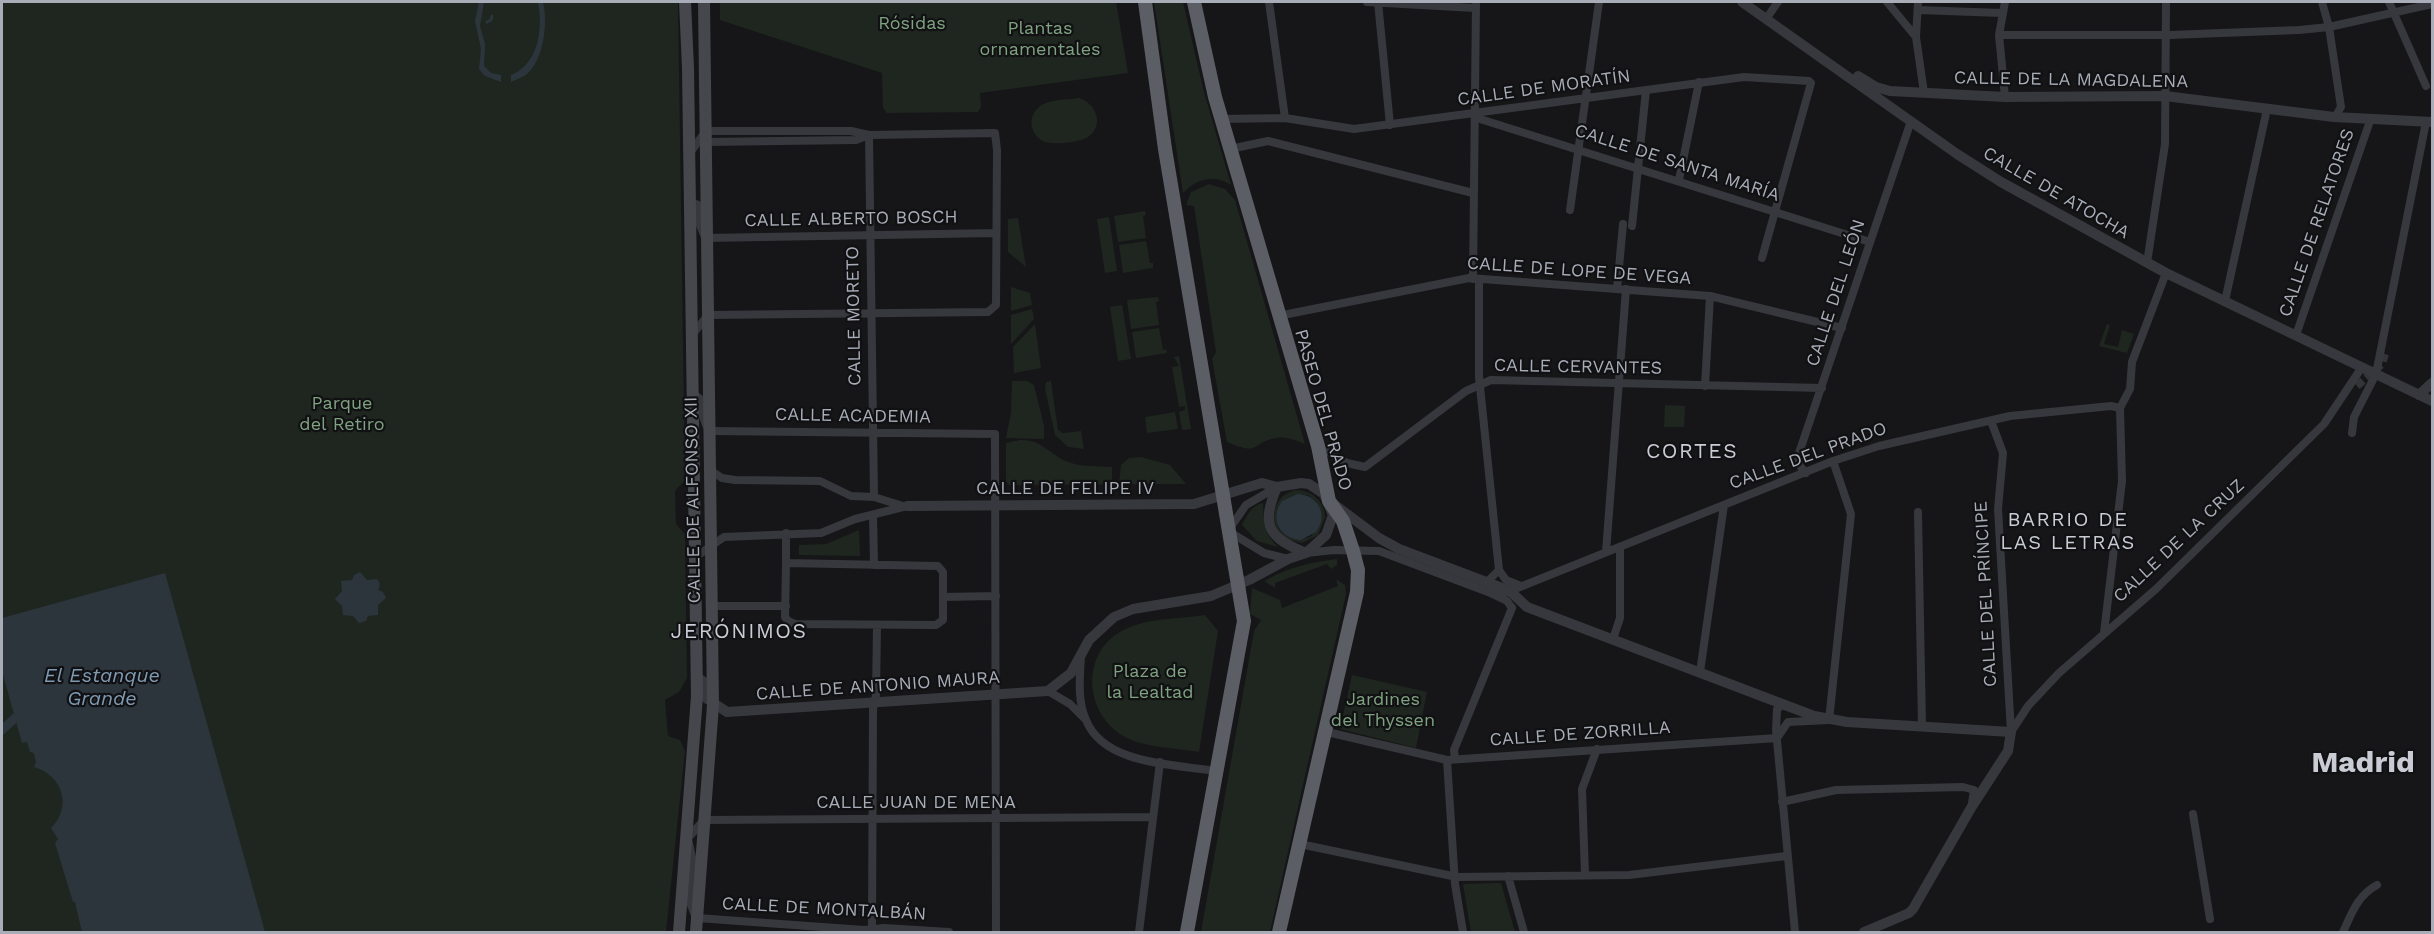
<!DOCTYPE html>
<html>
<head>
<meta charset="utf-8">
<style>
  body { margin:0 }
  #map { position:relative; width:2434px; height:934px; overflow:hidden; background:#161618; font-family:"Work Sans",sans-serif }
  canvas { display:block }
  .frame { position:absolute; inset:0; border:3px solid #a8adb8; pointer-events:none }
</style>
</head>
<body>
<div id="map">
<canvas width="2434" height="934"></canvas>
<div class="frame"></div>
</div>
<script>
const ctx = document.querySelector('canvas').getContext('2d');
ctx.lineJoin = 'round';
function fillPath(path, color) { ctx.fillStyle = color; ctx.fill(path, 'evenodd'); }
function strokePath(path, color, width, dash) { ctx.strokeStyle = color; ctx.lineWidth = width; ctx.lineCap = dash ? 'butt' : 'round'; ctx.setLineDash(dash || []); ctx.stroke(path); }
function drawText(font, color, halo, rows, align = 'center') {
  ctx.font = font + ' "Work Sans",sans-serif'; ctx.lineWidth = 4.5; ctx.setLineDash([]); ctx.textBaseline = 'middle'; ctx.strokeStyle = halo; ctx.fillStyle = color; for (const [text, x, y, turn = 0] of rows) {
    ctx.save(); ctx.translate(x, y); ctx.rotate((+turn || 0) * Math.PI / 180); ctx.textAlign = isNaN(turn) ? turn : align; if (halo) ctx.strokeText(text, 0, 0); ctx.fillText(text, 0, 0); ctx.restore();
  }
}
fillPath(new Path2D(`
  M2,2H678L685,480L675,491L676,524L685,534L687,678L679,692L665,700L668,736L680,740L685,751L666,932H2Z
  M720,2H1116L1128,73L980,93L981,107L978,112L887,113L883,108L882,73L720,20Z
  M1154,2H1183L1204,92L1231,185C1214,174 1196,179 1183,193Z
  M1079,98C1096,103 1105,125 1088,137C1080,142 1061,144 1052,143C1033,143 1024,119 1039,107C1048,99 1067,100 1079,98Z
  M1209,184L1225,189L1235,200L1305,444C1297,441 1286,436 1277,438C1249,442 1263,457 1227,442L1212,359L1216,352L1194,206L1186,205L1191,192Z
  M1145,211L1146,215L1143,216L1146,238L1118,242L1114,216Z
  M1109,217L1117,271L1105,273L1097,219Z
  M1018,218L1026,267L1008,252V219Z
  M1146,241L1150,263H1153V268L1123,273L1119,245Z
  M1011,287L1030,293L1032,305L1011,311Z
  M1158,297L1159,301L1156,302L1159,325L1131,329L1127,300Z
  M1122,305L1131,359L1118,361L1110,307Z
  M1032,309L1034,319L1011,344V315Z
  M1035,324L1041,368L1014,373L1013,347Z
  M2107,324L2110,325L2104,344L2118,347L2122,330L2134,334L2127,353L2099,346Z
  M1159,328L1163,350L1166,349L1167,353L1136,358L1132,332Z
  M1179,356L1191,429L1182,430L1179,412L1185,410V406L1179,407L1172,367L1179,366L1174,357Z
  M1012,381H1027L1034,385L1044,426V439L1006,438L1011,413Z
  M1051,381L1058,430L1063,433L1081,431L1084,449L1068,447L1055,435L1045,389L1046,382Z
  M1665,405L1685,406L1684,427H1664Z
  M1175,412L1178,429L1147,433L1145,417Z
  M1020,440C1042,439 1050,455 1068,462C1081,467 1097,466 1112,467V483H1119L1121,465L1129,458L1141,457L1170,465L1186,484L1009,485L1006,481V443Z
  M1296,490C1313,491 1324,501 1325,517L1318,535L1302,543L1283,538L1273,523C1275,506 1277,495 1296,490ZM1297,494L1308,495L1317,502L1312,536C1299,542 1286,539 1278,527L1282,501Z
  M1263,503C1264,522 1263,532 1278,547L1257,541L1242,525C1247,515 1252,505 1263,503Z
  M859,530L860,556L799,555V545L826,544Z
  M1337,559V565L1331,569L1327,564L1275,583V588L1264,581C1287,568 1311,562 1337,559Z
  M1336,579L1345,585L1346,594L1270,932H1201L1254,631L1261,620L1250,614L1252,588L1280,600L1282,608L1338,586Z
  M1205,615L1218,631L1199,752C1177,748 1147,748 1127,738C1082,715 1079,648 1128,628C1150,618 1180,619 1205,615Z
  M1352,675L1427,692L1416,748L1340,729Z
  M1501,883L1515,932H1471L1463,884Z`), '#1e261f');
fillPath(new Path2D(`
  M479,2H484L480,26L485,44L484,66L491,73L501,75V82L485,76L479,69L481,49L475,21Z
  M538,2H543C548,22 544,58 528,73C524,77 517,79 511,82V75C539,64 543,28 538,2Z
  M1297,494C1318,494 1329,515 1316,532L1301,540C1280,539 1269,519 1282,501Z
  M360,572L367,580L377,579L380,584L378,590L383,592L386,598L378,605V615L368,616L366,621L359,623L353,616L343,615L342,606L335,599L342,591L341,581L352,580L354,575Z
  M165,573L265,932H82L75,902H73L55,843L58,839L51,828C73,806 62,775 34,767L36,762L34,753L30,752L27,742L22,743L2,671V618Z`), '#2c353c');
strokePath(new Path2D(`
  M487,22L491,20L492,16`), '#2c353c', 3);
strokePath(new Path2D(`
  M2,730L15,718`), '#2c353c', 9);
strokePath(new Path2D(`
  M2357,386L2382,364L2385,354`), '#333438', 8, [8, 4]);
strokePath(new Path2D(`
  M1269,2L1285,118
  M1367,2L1475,8
  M1378,2L1390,125
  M1887,2L1916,37L1924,93
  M2005,2L1999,35L2005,97
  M2322,2L2329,27L2341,107L2335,117
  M2389,2L2426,86
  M1918,10L2002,13
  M1766,19L1778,2
  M1999,35H2170L2299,30L2329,27L2432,4
  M1916,37L1918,2
  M1475,114L1480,119L1870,242
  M1222,119L1285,118L1354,129L1744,77L1809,81L1811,83L1762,258
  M869,135L874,497
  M706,142L856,140L869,135
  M1230,149L1268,141L1473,193
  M689,154L706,131H851L869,135L995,133L997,150L996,305L988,312L708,315L692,335
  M1679,180L1699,82
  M1570,210L1599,2
  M1632,226L1646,90
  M706,238L996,233
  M2147,263L2165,144L2166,2
  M1473,279L1476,2
  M1479,281V377L1499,570L1487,582
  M1617,289L1623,224
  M2225,301L2267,109
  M1278,316L1469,278L1710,296L1842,328
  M2296,335L2370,121
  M1705,386L1710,296
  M2120,408L2130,389L2132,362L2166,273
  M1991,421L2003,453L1998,509L2011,732
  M710,431L995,434L996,932
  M2352,433L2354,417L2376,374L2426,122
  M1318,446L1347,463L1365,467L1466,391L1491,380L1822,388
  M710,470L722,478L735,480L820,481L851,496L874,497L903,506
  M1806,473L1800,466L1798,456L1911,121
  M1277,487L1246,505L1228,531L1264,553L1288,559
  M1918,512L1922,727
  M873,515L874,565
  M786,533V563
  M1606,552L1626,289
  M1306,553L1334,550L1379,551L1488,592L1507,601L1512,608
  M694,558L724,537L821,533L855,519L907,506
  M786,563L938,566L943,572V620L936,625L795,624L788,621L785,617Z
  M1499,570L1506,580L1521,586
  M1488,592L1505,593L1833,461L1879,446L2010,416L2111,406L2120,408
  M943,597L996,596
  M713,606H786
  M2104,633L2122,481L2120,408
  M1613,639L1620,618V547
  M1081,656C1080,676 1077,701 1086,720C1104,765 1174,764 1215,771
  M1700,672L1724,505
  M1048,691L1070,704L1085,719
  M1784,704L1777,709L1776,730L1795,932
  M1327,732L1447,760L1777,738
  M2011,732L2028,706L2059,673L2156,589L2324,424L2362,367
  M1777,738L1788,722L1829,720L1851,514L1833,461
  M1455,759L1454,750L1512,608
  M1447,760L1455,884L1463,932
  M1782,802L1836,790L1963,787L1974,790L1972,803
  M2193,814L2210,919
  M687,839L704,820L1153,817
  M1300,844L1457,877L1629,875L1786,856
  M1585,875L1582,789L1597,749
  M1508,876L1524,932
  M697,918L864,930L884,928L949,932
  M872,932L873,709L876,695L877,626
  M1139,932L1160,762
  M2343,932C2352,913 2357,896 2377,885`), '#37383d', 8);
strokePath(new Path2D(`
  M1742,2L1957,154L2001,182L2166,273L2432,401
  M1858,76L1876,87L1890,91L2005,97L2165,96L2334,117L2432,122
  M690,203L698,206L699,220L706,237
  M692,394L700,400L701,409L708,427
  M2419,395L2432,383
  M1277,487C1260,526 1269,538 1306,553
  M1335,505L1379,538L1399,549L1510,591L1527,607L1814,716L1847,722L2011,732L2008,751L1971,808L1913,909L1909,913L1864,932
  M697,677L704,682L706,698L727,712L1048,691L1071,673L1089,640L1114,617L1133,609L1211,596L1249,580L1288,559L1306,553L1326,535L1333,515L1324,494L1309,484L1301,483L1277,487L1262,483L1194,504L907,506
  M687,839L692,862L689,897L697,918`), '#37383d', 10);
strokePath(new Path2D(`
  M679,932L697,696L688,68L685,2
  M696,932L713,705L704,2`), '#45474d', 12);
strokePath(new Path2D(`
  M1145,2L1165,149L1244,621L1187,932
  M1194,2L1215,97L1318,446L1329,501L1343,521L1353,551L1358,570L1357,592L1279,932`), '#5b5e65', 14);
drawText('18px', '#7fa381', '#111113', [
  ["Rósidas",912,24],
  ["Plantas",1040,29],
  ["ornamentales",1040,50],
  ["Parque",342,404],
  ["del Retiro",342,425],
  ["Plaza de",1150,672],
  ["la Lealtad",1150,693],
  ["Jardines",1383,700],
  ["del Thyssen",1383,721]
]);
drawText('18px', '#a8adb8', '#111113', [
  ["CALLE DE LA MAGDALENA",2071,80,1],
  ["CALLE DE MORATÍN",1544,88,-8],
  ["CALLE DE SANTA MARÍA",1677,163,18],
  ["CALLE DE ATOCHA",2056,193,30],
  ["CALLE ALBERTO BOSCH",851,219,-1],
  ["CALLE DE RELATORES",2317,223,-71],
  ["CALLE DE LOPE DE VEGA",1579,271,4],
  ["CALLE DEL LEÓN",1836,293,-72],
  ["CALLE MORETO",854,316,-91],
  ["CALLE CERVANTES",1578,367,1],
  ["PASEO DEL PRADO",1323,410,74],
  ["CALLE ACADEMIA",853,416,1],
  ["CALLE DEL PRADO",1808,456,-20],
  ["CALLE DE FELIPE IV",1065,489],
  ["CALLE DE ALFONSO XII",693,500,-91],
  ["CALLE DE LA CRUZ",2179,541,-43],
  ["CALLE DEL PRÍNCIPE",1986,594,-93],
  ["CALLE DE ANTONIO MAURA",878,686,-4],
  ["CALLE DE ZORRILLA",1580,734,-4],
  ["CALLE JUAN DE MENA",916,803],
  ["CALLE DE MONTALBÁN",824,909,3]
]);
ctx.letterSpacing = '1.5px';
drawText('20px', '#c9ccd4', '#111113', [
  ["BARRIO DE",2068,520],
  ["LAS LETRAS",2068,543]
]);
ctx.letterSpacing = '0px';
drawText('italic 20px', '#7f9bb3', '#111113', [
  ["El Estanque",102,676],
  ["Grande",102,699]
]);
ctx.letterSpacing = '1.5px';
drawText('21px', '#c9ccd4', '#111113', [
  ["CORTES",1692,452],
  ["JERÓNIMOS",739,632]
]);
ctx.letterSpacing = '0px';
drawText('bold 30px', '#c9ccd4', '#111113', [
  ["Madrid",2363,763]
]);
</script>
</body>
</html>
